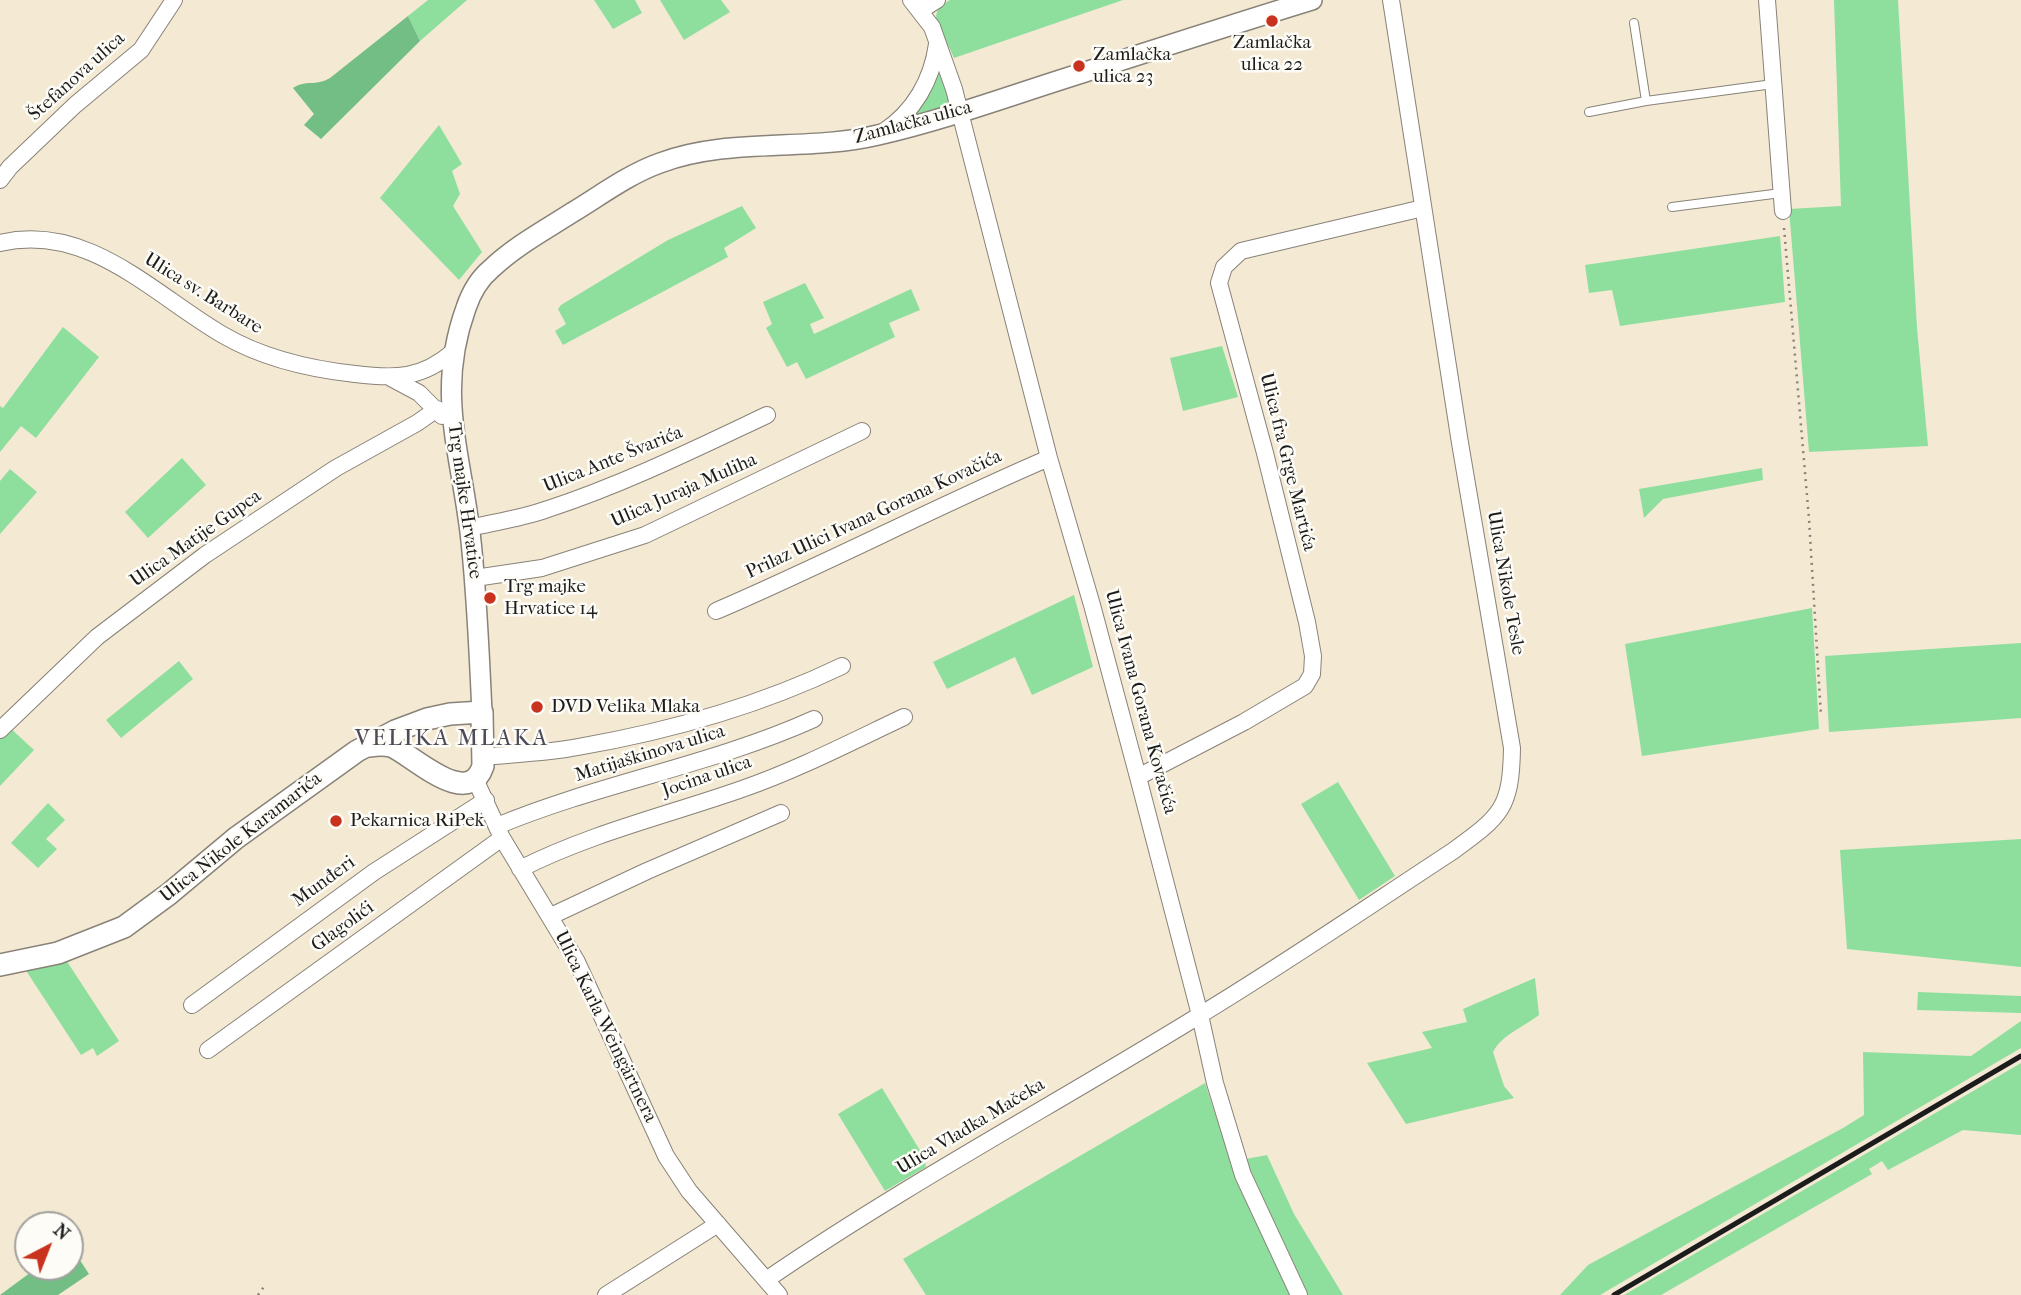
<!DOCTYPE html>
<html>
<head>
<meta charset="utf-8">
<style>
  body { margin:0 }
  #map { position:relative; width:2021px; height:1295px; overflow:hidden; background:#f4e9d3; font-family:"IM FELL French Canon",serif }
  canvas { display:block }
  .north { position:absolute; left:14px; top:1211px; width:70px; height:70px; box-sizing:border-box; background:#fdfcf7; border:2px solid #a3a29f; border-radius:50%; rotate:42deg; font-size:19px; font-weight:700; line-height:28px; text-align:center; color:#1c1c1c }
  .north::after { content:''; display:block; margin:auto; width:24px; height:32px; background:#c8321e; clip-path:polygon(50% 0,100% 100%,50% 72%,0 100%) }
</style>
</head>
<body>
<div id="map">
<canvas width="2021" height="1295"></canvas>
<div class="north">N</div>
</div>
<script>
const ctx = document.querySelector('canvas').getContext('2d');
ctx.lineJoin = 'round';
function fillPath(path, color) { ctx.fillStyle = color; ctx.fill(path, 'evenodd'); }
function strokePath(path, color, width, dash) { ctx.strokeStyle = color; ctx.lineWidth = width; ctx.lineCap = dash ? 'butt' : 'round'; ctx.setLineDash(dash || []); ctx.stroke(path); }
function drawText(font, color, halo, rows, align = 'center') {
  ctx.font = font + ' "IM FELL French Canon",serif'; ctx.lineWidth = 5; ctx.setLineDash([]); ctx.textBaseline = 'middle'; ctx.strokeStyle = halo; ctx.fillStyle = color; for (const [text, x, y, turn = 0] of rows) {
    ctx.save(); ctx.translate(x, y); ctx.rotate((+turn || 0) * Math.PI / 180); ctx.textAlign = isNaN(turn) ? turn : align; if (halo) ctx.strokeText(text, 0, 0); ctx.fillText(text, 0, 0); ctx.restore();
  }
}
fillPath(new Path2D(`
  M428,0H467L420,41L408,16Z
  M594,0H635L642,13L613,29Z
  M660,0H721L730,12L684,40Z
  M950,0H1123L954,58C947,37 920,15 950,0Z
  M1834,0H1898L1917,328L1928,446L1809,452L1789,209L1841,206Z
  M940,67L951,105L916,114L928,96Z
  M439,125L462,164L452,171L460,194L453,206L482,252L459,280L380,198Z
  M742,206L756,228L724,248L728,257L563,345L555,331L566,324L558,309L561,305L668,240Z
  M1780,236L1785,302L1620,326L1612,290L1589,293L1585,265Z
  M805,283L824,318L810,324L814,334L911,289L920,310L889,323L895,337L806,379L797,362L787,367L766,328L772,324L763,302Z
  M63,327L99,357L36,438L21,426L0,452V406L3,408Z
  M1222,346L1238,397L1183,411L1170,358Z
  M182,458L206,485L148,538L125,512Z
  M1762,468L1763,480L1663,499L1644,518L1639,489Z
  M10,469L37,492L0,534V481Z
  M1074,595L1093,667L1032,695L1015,657L947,689L933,662Z
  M1812,608L1819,729L1642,756L1625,644Z
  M2021,643V718L1829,732L1825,656Z
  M179,661L193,679L121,738L106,720Z
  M8,726L34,750L0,786V735Z
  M1338,782L1395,876L1359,900L1301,804Z
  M48,803L65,820L46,839L57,849L38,868L11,843Z
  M2021,839V967L1847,949L1840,850Z
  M66,960L119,1041L97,1056L93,1048L81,1055L25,969Z
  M1535,978L1539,1015C1522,1028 1503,1034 1493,1052L1504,1086L1514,1098L1406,1124L1367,1063L1432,1048L1422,1032L1467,1022L1463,1009Z
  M1918,992L2021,996V1013L1917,1010Z
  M2021,1021V1048L1600,1295H1560L1588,1265L1843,1128L1864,1115L1863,1052L1971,1056Z
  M2021,1063V1135L1963,1130L1888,1170L1882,1161L1869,1169L1872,1174L1661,1295H1624Z
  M1205,1083L1236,1177L1292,1295H926L903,1259Z
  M882,1088L924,1157L926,1167L885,1191L838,1114Z
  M1267,1155L1294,1214L1343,1295H1308L1283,1249L1246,1159Z`), '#8edf9e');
fillPath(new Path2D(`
  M408,16L420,41L321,139L304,125L314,114L293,88C307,79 314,87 330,78Z
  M70,1245L89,1274L58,1295H0L38,1267H70Z`), '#72be85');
const service = new Path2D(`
  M1634,23L1646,101
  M1589,112L1646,101L1773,84
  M1672,207L1781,193`);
const minor = new Path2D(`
  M911,0L932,27L954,89L1049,458L1092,605L1138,777L1200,1015L1215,1083L1243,1175L1299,1295
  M1767,0L1783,211
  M921,10L937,0
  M883,132C914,112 932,80 937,44
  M0,180L10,167L75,105L141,50L174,0
  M0,243C88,222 154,295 223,335C264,359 309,369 355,374C395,379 422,379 454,351
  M391,378L419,393L442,416
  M469,528C496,522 523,518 548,509C624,484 695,449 767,415
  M475,578L542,568L645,535L862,431
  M716,611C828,563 937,506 1049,458
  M0,730L97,637L205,555L336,468L417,423L437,409
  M483,757C515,754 547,753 578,747C670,731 759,706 842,666
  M1138,777L1244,722L1305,686L1312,674L1313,656L1307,622L1265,453L1219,283L1224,267L1241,251L1423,208
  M475,779L502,838L577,962L666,1156L689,1191L779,1295
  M497,826C600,783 712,765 814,719
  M520,869C591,833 668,815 742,789C797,770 851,742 904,717
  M551,916L647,871L781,813
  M192,1005L374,872L486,800
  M208,1050L502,838
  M766,1280C906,1184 1056,1104 1200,1015C1286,963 1369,906 1453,851C1501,816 1511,809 1512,748L1460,443L1391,0
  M606,1295L718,1224`);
const tertiary = new Path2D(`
  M482,712C479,652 477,592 470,532C460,450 436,391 466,308C471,293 479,279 491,269C515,246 545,230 573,212C601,195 629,174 660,163C729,137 807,152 878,135C939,121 998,100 1057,81C1142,54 1227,26 1312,0`);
const secondary = new Path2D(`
  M0,965L58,953L124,927L169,894L236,838L357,751L395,731L427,719L450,714L482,712L483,766C468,811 412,754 391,746C383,744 376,745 369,746`);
strokePath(service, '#888278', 10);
strokePath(minor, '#888278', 18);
strokePath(tertiary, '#888278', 22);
strokePath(secondary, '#888278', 24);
strokePath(new Path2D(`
  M1784,228L1809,519L1821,716
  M258,1295L266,1284`), '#888278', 2.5, [2, 5]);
strokePath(service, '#fff', 8);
strokePath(minor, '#fff', 16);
strokePath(tertiary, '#fff', 19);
strokePath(secondary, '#fff', 21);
strokePath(new Path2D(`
  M1614,1295L2021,1056`), '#1c1c1c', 5);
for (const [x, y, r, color] of [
  [1272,21,7,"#c8321e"],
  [1079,66,7,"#c8321e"],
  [490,598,7,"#c8321e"],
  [537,707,7,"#c8321e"],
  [336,821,7,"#c8321e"]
]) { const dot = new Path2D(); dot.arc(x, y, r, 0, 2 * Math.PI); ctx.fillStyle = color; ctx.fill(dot); strokePath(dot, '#fdfcf7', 2.5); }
drawText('19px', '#1c1c1c', '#fdfcf7', [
  ["Zamlačka",1272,43,"center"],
  ["ulica 22",1272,65,"center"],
  ["Zamlačka",1093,55],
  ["ulica 23",1093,77],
  ["Trg majke",504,587],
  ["Hrvatice 14",504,609],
  ["DVD Velika Mlaka",551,707],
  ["Pekarnica RiPek",350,821]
], 'left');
drawText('19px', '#1c1c1c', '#fdfcf7', [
  ["Štefanova ulica",77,77,-42],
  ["Zamlačka ulica",913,123,-15],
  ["Ulica sv. Barbare",203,294,32],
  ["Ulica Ante Švarića",613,460,-22],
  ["Ulica fra Grge Martića",1287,462,76],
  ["Ulica Juraja Muliha",684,491,-24],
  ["Trg majke Hrvatice",464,501,82],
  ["Prilaz Ulici Ivana Gorana Kovačića",874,515,-25],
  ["Ulica Matije Gupca",196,539,-35],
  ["Ulica Nikole Tesle",1505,583,80],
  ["Ulica Ivana Gorana Kovačića",1140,702,75],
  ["Matijaškinova ulica",650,754,-17],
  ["Jocina ulica",707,777,-19],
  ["Ulica Nikole Karamarića",241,838,-38],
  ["Munđeri",324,882,-36],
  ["Glagolići",343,927,-36],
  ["Ulica Karla Weingärtnera",605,1027,64],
  ["Ulica Vladka Mačeka",971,1127,-31]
]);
ctx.letterSpacing = '2px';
drawText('23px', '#4e4a59', '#fdfcf7', [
  ["VELIKA MLAKA",452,739]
]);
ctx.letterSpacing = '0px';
</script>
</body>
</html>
